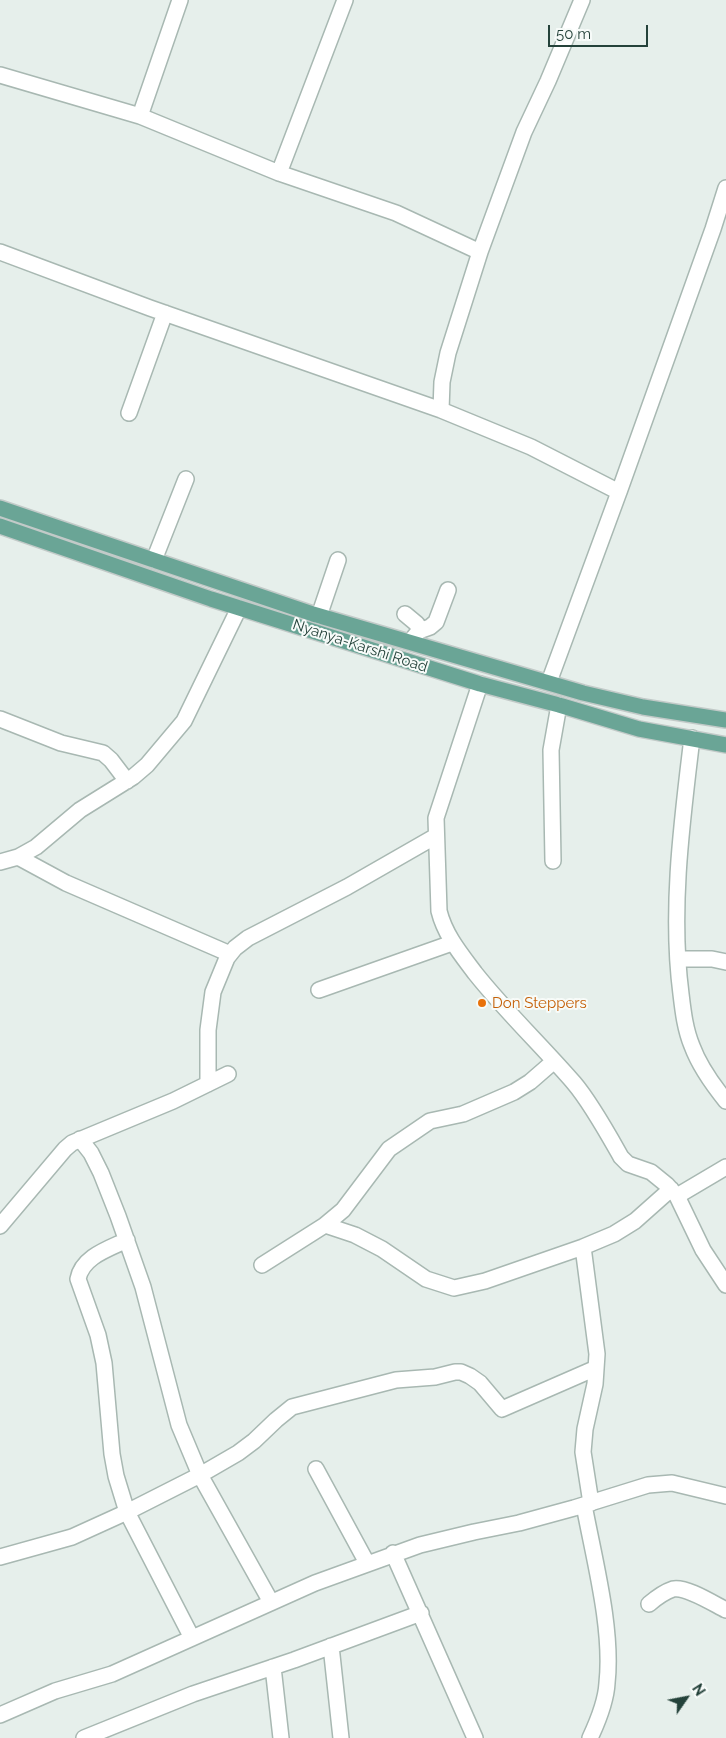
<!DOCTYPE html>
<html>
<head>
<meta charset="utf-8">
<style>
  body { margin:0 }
  #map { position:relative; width:726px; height:1738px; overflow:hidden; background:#e6efeb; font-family:Raleway,sans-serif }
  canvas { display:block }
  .north { position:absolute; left:661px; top:1673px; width:50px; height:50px; -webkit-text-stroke:4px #f7fbf9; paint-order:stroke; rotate:57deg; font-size:14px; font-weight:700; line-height:20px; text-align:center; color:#24423a }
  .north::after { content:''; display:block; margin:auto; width:18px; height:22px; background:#24423a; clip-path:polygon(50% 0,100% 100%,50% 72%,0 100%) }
  .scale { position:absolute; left:548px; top:25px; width:100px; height:22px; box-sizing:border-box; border:2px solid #24423a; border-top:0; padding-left:6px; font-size:15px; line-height:18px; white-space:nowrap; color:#24423a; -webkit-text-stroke:4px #f7fbf9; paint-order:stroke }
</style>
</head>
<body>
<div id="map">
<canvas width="726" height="1738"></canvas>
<div class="north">N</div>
<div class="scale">50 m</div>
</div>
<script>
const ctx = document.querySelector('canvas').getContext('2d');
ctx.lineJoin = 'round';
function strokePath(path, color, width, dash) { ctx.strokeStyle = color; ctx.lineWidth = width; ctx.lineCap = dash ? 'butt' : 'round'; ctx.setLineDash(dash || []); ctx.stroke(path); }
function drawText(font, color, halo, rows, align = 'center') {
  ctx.font = font + ' Raleway,sans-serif'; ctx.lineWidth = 4; ctx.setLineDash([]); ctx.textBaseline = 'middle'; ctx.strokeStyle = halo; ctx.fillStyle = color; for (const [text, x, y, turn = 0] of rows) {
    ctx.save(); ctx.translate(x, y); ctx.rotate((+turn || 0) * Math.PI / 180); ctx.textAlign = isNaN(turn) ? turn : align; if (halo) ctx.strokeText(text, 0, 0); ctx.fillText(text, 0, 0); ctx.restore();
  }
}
const minor = new Path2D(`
  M0,75L140,116L279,173L396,213L480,252
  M140,116L180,0
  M279,173L345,0
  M0,252L150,308L441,410L531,447L619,492L549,682
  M441,410L442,382L448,353L480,252L524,132L548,81L582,0
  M129,413L165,313
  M619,492L713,229L726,188
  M154,560L186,479
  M405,614L417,624L419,631
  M319,616L338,560
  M410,642L419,631L430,627L436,622L448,590
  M480,684L436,818L439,911C445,935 460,953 475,973C506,1012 542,1046 574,1083C591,1103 608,1134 621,1157L628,1164L651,1172L667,1185L677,1196L703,1250L726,1285
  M0,719L61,743L103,753L111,760L127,781
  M692,738C682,821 670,910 681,994C683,1011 685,1029 692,1046C699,1065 713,1085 726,1101
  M18,857L66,883L230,954
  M553,861L551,750L559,705
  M0,862L18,857L36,847L80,810L133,777L147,765L184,721L239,608
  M678,959H712L726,962
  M319,990L452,943
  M208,1084V1030L213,992L227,958L235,948L248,938L347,887L436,836
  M80,1139L91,1153L101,1173L118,1216L143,1287L179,1425L200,1475L271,1602
  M677,1196L726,1167
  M325,1225L355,1235L382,1249L426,1279L454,1288L485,1281L583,1247L614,1234L635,1221L671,1189
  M0,1226L65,1149L72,1143L173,1101L228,1074
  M127,1240C108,1249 82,1257 78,1279L98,1335L104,1363L112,1454L116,1476L127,1512L192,1638
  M583,1247L597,1354L595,1384L585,1429L583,1452L591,1503
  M262,1265L325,1225L343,1210L389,1149L430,1121L463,1114L514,1092L530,1082L553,1062
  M316,1469L367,1563
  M584,1505C594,1559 613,1629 607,1683C606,1702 598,1721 590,1738
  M393,1553L475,1738
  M0,1557L72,1537L127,1512L200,1475L238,1453L254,1441L276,1420L292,1407L396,1380L435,1377L455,1372H461L470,1376L480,1383L502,1409L596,1368
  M649,1604C656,1598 664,1592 673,1589C686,1586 714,1604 726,1610
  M331,1646L341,1738
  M273,1667L281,1738
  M0,1715L55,1691L112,1674L315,1583L420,1545L474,1532L519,1523L574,1508L648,1485L672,1483L726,1496
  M84,1738L193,1694L294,1660L421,1613`);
const major = new Path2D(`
  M0,508L313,614L583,693L643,707L726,720
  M0,526L211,599L480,684L559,705L639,729L726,745`);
strokePath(minor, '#a8b8b2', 18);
strokePath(major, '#c2cac8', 18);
strokePath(minor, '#fff', 15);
strokePath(major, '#6aa596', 15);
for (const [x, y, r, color] of [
  [482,1003,5,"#e8710a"]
]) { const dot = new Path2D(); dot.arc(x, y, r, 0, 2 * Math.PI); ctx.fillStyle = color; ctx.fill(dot); strokePath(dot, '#f7fbf9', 2); }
drawText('15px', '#24423a', '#f7fbf9', [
  ["Nyanya-Karshi Road",360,646,18]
]);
drawText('15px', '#c56008', '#f7fbf9', [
  ["Don Steppers",492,1003]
], 'left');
</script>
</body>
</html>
